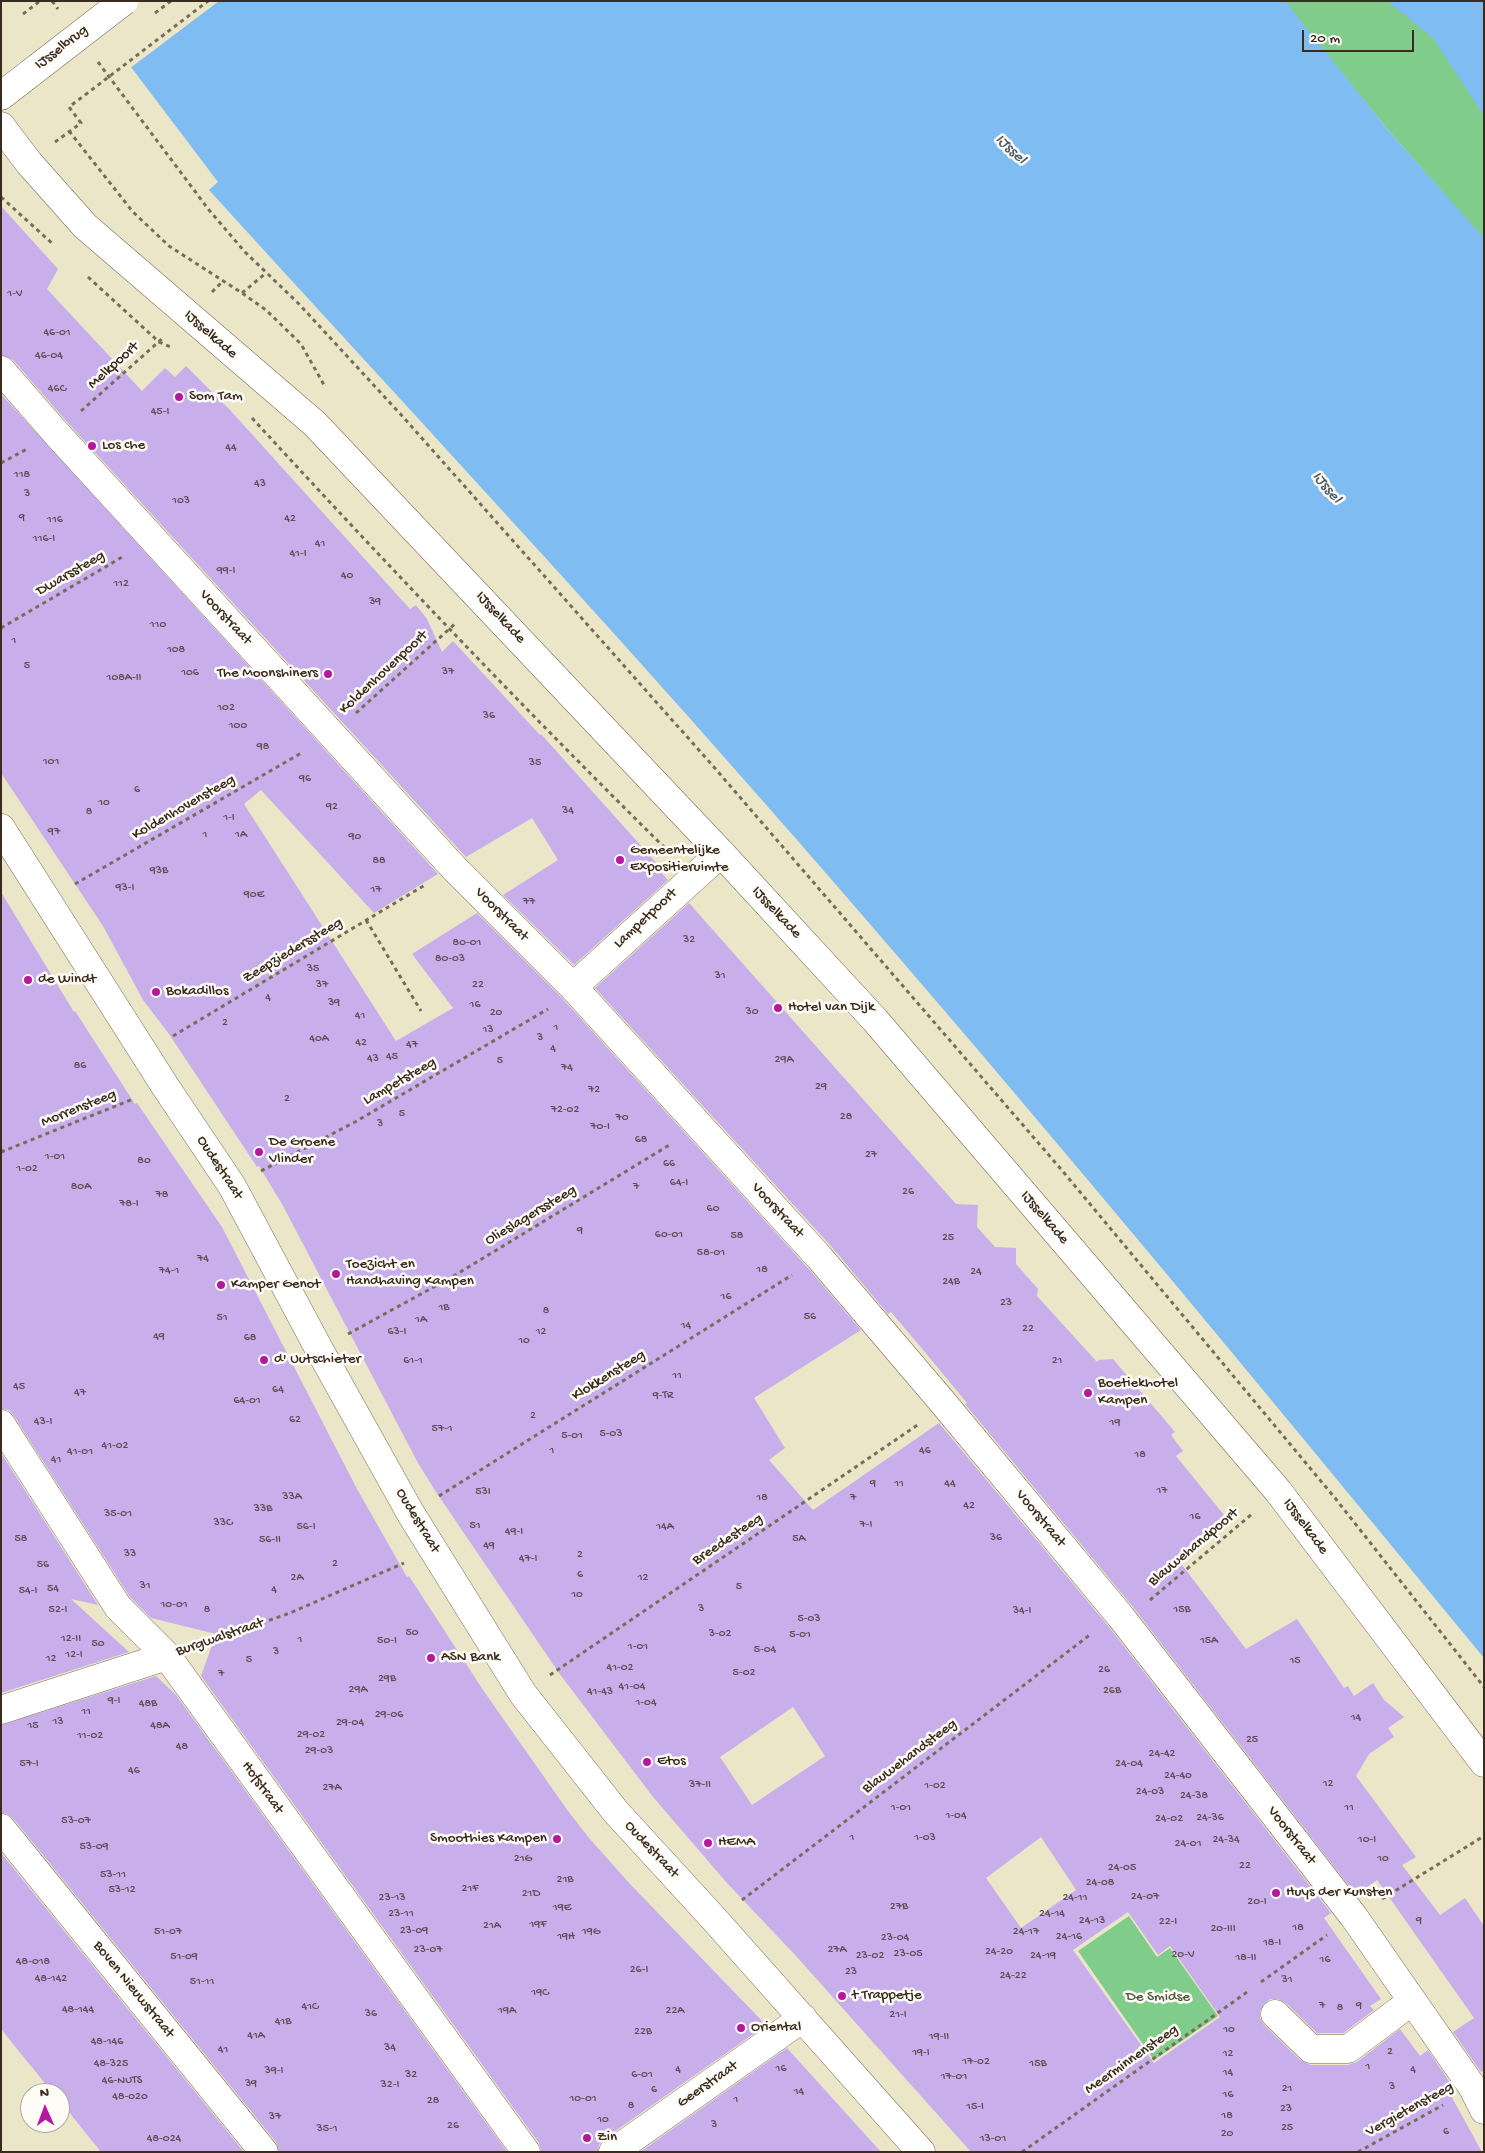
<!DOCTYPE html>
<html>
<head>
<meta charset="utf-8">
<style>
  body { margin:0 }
  #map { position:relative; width:1485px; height:2153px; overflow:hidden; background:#ece6c8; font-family:"Gochi Hand",sans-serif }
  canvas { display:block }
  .frame { position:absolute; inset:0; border:2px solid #3b2a1e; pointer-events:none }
  .north { position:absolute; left:20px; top:2083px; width:50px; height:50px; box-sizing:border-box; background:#fdfcf7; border:1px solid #afa8a0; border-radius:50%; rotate:358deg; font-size:14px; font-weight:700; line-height:20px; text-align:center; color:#3b2a1e }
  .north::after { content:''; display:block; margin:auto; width:18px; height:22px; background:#b5179e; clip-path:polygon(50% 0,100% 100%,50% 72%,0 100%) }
  .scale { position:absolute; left:1302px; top:30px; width:112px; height:22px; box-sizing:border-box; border:2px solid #3b2a1e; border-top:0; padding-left:6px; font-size:15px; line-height:18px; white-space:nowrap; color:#3b2a1e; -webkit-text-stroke:4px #fdfcf7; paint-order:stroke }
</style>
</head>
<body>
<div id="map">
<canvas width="1485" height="2153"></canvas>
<div class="frame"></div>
<div class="north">N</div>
<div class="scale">20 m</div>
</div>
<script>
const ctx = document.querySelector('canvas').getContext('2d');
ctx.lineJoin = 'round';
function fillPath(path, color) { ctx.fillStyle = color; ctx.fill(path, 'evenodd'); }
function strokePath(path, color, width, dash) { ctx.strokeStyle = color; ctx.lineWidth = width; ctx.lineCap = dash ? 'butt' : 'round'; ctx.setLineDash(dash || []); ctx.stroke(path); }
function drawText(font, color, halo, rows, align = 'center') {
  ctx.font = font + ' "Gochi Hand",sans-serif'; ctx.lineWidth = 5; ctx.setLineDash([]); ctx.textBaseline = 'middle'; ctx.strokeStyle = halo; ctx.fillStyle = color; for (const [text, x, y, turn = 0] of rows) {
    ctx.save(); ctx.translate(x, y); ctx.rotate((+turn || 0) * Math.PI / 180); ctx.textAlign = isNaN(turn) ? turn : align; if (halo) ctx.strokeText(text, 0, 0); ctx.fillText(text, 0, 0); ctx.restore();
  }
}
fillPath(new Path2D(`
  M1284,1H1484V239L1388,130Z
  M1129,1916L1157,1957L1170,1948L1218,2016L1154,2060L1078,1951Z`), '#80cc8b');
fillPath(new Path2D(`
  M81,1H1285L1388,130L1484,238V1658C1244,1366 1004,1075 754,791C576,588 391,390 209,190L218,182Z
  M1387,1H1484V116L1433,38Z`), '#7ebcf1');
fillPath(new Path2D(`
  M79,1H219L129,69Z`), '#ece6c8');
fillPath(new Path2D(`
  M1,206L58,269L47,289L142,391L165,368L175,377L186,366L230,410L410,609L416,605L427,619L442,652L453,641L540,735L541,734L660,867L658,869L668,880L574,965L503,895L558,860L532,818L466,857L68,423L13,360L1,355Z
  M1,394L438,874L374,913L261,790L244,804L396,1041L453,1008L412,954L477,913L562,998L807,1267L861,1330L754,1398L785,1448L769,1460L813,1510L939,1423L1109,1627L1331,1913L1324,1918L1381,1999L1370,2006L1374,2010L1343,2033H1317L1286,2003L1278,1999H1270L1264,2004L1260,2011V2018L1264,2025L1300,2060L1311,2065H1348L1357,2062L1400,2029L1420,2056L1428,2050L1455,2090L1450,2094L1482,2152H971L796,1956L727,1883L653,1797L559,1673L436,1492L418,1463L282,1204L259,1166L257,1167L169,1034L143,1000L103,926L1,773ZM793,1707L825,1756L752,1805L720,1757ZM1041,1837L1076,1890L1021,1928L986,1878ZM1128,1912L1158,1955L1170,1946L1220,2017L1154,2063L1073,1950Z
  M1,892L74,1012L75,1011L135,1104L137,1103L222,1227L357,1489L407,1577L409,1576L483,1690L568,1811L589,1838L630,1884L766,2025L604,2139L599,2145L598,2152H541L539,2143L201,1676L216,1634L151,1618L130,1597L14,1416L9,1410L1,1409Z
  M689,903L956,1204L978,1205L977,1227L995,1247L1016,1248V1264L1038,1289L1037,1296L1097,1362L1099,1360L1113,1359L1175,1432L1171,1435L1183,1451L1176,1456L1224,1515L1176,1557L1246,1649L1297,1619L1344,1688L1348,1686L1354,1696L1373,1683L1384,1700L1404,1717L1388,1728L1394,1737L1369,1754L1356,1776L1416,1857L1402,1865L1440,1915L1465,1898L1484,1926V2070L1481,2072L1453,2032L1474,2018L1377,1880L1356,1895L1133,1607L965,1404L967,1403L924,1351L891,1312L888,1314L831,1246L595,988Z
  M1,1453L98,1605L71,1599L129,1652L1,1693Z
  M156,1676L176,1695L507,2152H279L276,2142L13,1818L7,1814L1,1813V1725Z
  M1,1853L244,2152H101L60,2101V2093H53L17,2049L1,2029Z
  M787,2048L881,2152H640Z`), '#c8afec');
const street = new Path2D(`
  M1,370L56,433L454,868L573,987L819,1257L945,1405L1121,1617L1354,1917L1473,2088L1484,2110
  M1,828L165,1086L232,1186L319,1349L411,1514L523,1694L616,1812L715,1920L921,2152
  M573,987L721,853
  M1,1424L118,1607L167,1656L526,2152
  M1,1710L167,1656
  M1,1828L264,2152
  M1275,2014L1311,2049H1348L1412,2001
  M613,2152L803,2018`);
const secondary = new Path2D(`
  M1,96L54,55
  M1,126L29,163L85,226L315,424L721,853L875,1020L1278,1491L1484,1763`);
strokePath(street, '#796c5a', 29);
strokePath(secondary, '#796c5a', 29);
strokePath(new Path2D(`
  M52,1L58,9
  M23,14L40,1
  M98,62L209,210L245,252L299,304L404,418L713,766L1060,1168L1335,1498L1484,1687
  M69,131L133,212L169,246L242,293L266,310L301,344L324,385
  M55,142L81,123L69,107L85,95
  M1,197L54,245
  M88,277L159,342L173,348
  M212,292L224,280
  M242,293L266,273
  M81,411L164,337
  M252,418C388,566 527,712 670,853
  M1,463L27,449
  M1,628L124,556
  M356,713L457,622
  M75,884L303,752
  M366,920L421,1011
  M173,1036L425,885
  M1,1152L133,1099
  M261,1171L355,1122L548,1009
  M348,1334L452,1277L671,1144
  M439,1496L792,1275
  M1150,1600L1252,1514
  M201,1644L290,1613L404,1563
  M550,1675L919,1424
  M1382,1899L1484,1836
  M742,1900L1091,1634
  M1261,1982L1327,1935
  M1022,2152L1250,1990
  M1358,2152L1443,2105`), '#796c5a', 3, [4, 4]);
strokePath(street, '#fff', 28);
strokePath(secondary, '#fff', 28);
const secondaryBridge = new Path2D(`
  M54,55L124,1`);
strokePath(secondaryBridge, '#796c5a', 29, []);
strokePath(new Path2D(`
  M155,13L171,1
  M85,95L208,1`), '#796c5a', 3, [4, 4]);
strokePath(secondaryBridge, '#fff', 28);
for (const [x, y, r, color] of [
  [179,397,5,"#b5179e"],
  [92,446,5,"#b5179e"],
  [328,674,5,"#b5179e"],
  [620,860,5,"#b5179e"],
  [28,980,5,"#b5179e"],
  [156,992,5,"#b5179e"],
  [778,1008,5,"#b5179e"],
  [259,1152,5,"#b5179e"],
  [336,1274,5,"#b5179e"],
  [221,1285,5,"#b5179e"],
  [264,1360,5,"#b5179e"],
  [1088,1393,5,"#b5179e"],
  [431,1658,5,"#b5179e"],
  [647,1762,5,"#b5179e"],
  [557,1839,5,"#b5179e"],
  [708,1843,5,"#b5179e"],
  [1276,1893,5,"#b5179e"],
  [842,1996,5,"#b5179e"],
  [741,2028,5,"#b5179e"],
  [587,2138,5,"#b5179e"]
]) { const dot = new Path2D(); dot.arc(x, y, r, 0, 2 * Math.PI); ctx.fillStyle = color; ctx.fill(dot); strokePath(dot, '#fdfcf7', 2); }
drawText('12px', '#5e4b52', null, [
  ["1-V",15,294],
  ["46-01",57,333],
  ["46-04",49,356],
  ["46C",57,389],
  ["45-I",160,412],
  ["44",231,448],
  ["118",22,475],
  ["43",260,484],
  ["3",27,494],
  ["103",181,501],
  ["9",22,518],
  ["42",290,519],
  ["116",55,520],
  ["116-I",44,539],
  ["41",320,544],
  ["41-I",298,554],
  ["99-I",226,571],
  ["40",347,576],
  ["112",121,584],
  ["39",375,602],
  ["110",158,625],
  ["1",14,641],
  ["108",176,650],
  ["5",27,666],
  ["37",448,672],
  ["106",190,673],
  ["108A-II",124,678],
  ["102",226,708],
  ["36",489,716],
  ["100",238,726],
  ["98",263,747],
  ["101",51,762],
  ["35",535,763],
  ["96",305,779],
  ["6",137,790],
  ["10",104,803],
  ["92",332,807],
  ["34",568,811],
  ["8",89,812],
  ["1-I",229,818],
  ["97",54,832],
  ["1",205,835],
  ["1A",241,835],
  ["90",355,837],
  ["88",379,861],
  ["93B",159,871],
  ["93-I",125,888],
  ["17",376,890],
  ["90E",254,895],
  ["77",529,902],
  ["32",689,940],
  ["80-01",467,943],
  ["80-03",450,959],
  ["35",313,969],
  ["31",720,976],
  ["37",322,985],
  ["22",478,985],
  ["4",268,998],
  ["39",334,1003],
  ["16",475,1005],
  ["30",752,1012],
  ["20",496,1013],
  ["41",360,1016],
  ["2",225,1023],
  ["1",556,1028],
  ["13",488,1030],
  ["3",540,1038],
  ["40A",319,1039],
  ["42",361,1043],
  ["47",412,1045],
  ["4",553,1049],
  ["45",392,1057],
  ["43",373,1059],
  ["29A",784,1060],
  ["5",500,1061],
  ["86",80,1066],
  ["74",567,1068],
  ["29",821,1087],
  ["72",594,1090],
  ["2",287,1099],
  ["72-02",565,1110],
  ["5",402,1114],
  ["28",846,1117],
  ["70",622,1118],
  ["3",380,1124],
  ["70-I",600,1127],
  ["68",641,1140],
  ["27",871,1155],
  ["1-01",55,1157],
  ["80",144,1161],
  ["66",669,1164],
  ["1-02",27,1169],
  ["64-I",679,1183],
  ["80A",81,1187],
  ["7",636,1187],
  ["26",908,1192],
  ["78",162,1195],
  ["78-I",129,1204],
  ["60",713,1209],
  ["9",580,1231],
  ["60-01",669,1235],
  ["58",737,1236],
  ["25",948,1238],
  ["58-01",711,1253],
  ["74",203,1259],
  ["18",762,1270],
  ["74-1",169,1271],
  ["24",976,1272],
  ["24B",951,1282],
  ["16",726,1297],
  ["23",1006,1303],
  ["1B",444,1308],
  ["8",546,1311],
  ["56",810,1317],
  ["51",222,1318],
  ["1A",421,1320],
  ["14",686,1326],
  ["22",1028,1329],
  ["63-I",397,1332],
  ["12",541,1332],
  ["49",159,1337],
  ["68",250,1338],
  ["10",524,1341],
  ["61-1",413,1361],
  ["21",1057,1361],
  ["11",677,1376],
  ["45",19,1387],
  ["64",278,1390],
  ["47",80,1393],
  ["9-TR",663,1396],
  ["64-01",247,1401],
  ["2",533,1416],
  ["62",295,1420],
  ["43-I",43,1422],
  ["19",1115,1423],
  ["57-1",442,1429],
  ["5-03",611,1434],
  ["5-01",572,1436],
  ["41-02",115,1446],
  ["1",552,1451],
  ["46",925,1451],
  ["41-01",80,1452],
  ["18",1140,1455],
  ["41",56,1460],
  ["9",873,1484],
  ["11",899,1484],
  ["44",950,1484],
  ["17",1162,1491],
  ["53I",483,1492],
  ["33A",292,1497],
  ["18",762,1498],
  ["7",853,1498],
  ["42",969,1506],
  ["33B",263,1509],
  ["35-01",118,1514],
  ["16",1195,1517],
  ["33C",223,1523],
  ["7-I",866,1525],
  ["51",475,1526],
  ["56-I",306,1527],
  ["14A",665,1527],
  ["49-I",514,1532],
  ["36",996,1538],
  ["58",21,1539],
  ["5A",799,1539],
  ["56-II",270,1540],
  ["49",489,1546],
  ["33",130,1554],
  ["2",580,1555],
  ["47-I",528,1559],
  ["2",335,1564],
  ["56",43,1565],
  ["6",580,1575],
  ["2A",297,1578],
  ["12",643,1578],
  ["31",145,1586],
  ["5",739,1587],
  ["54",53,1589],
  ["4",274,1590],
  ["54-I",28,1591],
  ["10",577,1595],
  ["10-01",174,1605],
  ["3",701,1609],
  ["52-I",58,1610],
  ["8",207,1610],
  ["15B",1182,1610],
  ["34-I",1022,1611],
  ["5-03",809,1619],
  ["50",412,1633],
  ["3-02",720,1634],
  ["5-01",800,1635],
  ["12-II",71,1639],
  ["1",300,1640],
  ["50-I",387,1641],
  ["15A",1209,1641],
  ["50",98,1644],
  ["1-01",638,1647],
  ["5-04",765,1650],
  ["3",276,1652],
  ["12-I",74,1655],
  ["12",51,1659],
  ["5",249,1660],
  ["15",1295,1661],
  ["41-02",620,1668],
  ["26",1104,1670],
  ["5-02",744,1673],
  ["7",221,1674],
  ["29B",387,1679],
  ["41-04",632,1687],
  ["29A",358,1690],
  ["26B",1112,1691],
  ["41-43",600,1692],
  ["9-I",114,1701],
  ["1-04",646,1703],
  ["48B",148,1704],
  ["11",86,1712],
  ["29-06",389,1715],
  ["14",1356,1718],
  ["13",58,1722],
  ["29-04",350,1723],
  ["15",33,1726],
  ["48A",160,1726],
  ["29-02",311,1735],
  ["11-02",90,1736],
  ["25",1252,1740],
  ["48",182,1747],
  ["29-03",319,1751],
  ["24-42",1162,1754],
  ["57-I",29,1764],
  ["24-04",1129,1764],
  ["46",134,1771],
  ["24-40",1178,1776],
  ["12",1328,1784],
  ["37-II",700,1785],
  ["1-02",935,1786],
  ["27A",332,1788],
  ["24-03",1150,1792],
  ["24-38",1194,1796],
  ["1-01",901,1808],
  ["11",1349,1808],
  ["1-04",956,1816],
  ["24-36",1210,1818],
  ["24-02",1169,1819],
  ["53-07",76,1821],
  ["1",852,1838],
  ["1-03",925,1838],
  ["24-34",1226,1840],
  ["10-I",1367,1840],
  ["24-01",1188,1844],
  ["53-09",94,1847],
  ["21G",523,1859],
  ["10",1383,1859],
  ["22",1245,1866],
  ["24-05",1122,1868],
  ["53-11",113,1875],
  ["21B",565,1880],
  ["24-08",1100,1883],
  ["21F",470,1889],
  ["53-12",122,1890],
  ["21D",531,1894],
  ["24-07",1145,1897],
  ["23-13",392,1898],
  ["24-11",1075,1898],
  ["20-I",1257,1902],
  ["27B",899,1907],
  ["19E",562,1908],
  ["23-11",401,1914],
  ["24-14",1052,1914],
  ["24-13",1092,1921],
  ["9",1419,1921],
  ["22-I",1168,1922],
  ["19F",538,1925],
  ["21A",492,1926],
  ["18",1298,1928],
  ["20-III",1223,1929],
  ["23-09",414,1931],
  ["51-07",168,1932],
  ["19G",591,1932],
  ["24-17",1026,1932],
  ["19H",566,1937],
  ["24-16",1069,1937],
  ["23-04",895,1938],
  ["18-I",1272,1943],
  ["23-07",428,1950],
  ["27A",837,1950],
  ["24-20",999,1952],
  ["23-05",908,1954],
  ["20-V",1183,1955],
  ["23-02",870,1956],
  ["24-19",1043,1956],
  ["51-09",184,1957],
  ["18-II",1246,1958],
  ["16",1325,1960],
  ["48-018",33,1962],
  ["26-I",639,1970],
  ["23",851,1972],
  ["24-22",1013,1976],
  ["48-142",51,1979],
  ["31",1287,1980],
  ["51-11",202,1982],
  ["19C",540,1993],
  ["7",1322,2006],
  ["9",1359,2006],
  ["41C",310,2007],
  ["8",1340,2008],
  ["48-144",78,2010],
  ["19A",507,2011],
  ["22A",675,2011],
  ["36",371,2014],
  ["21-I",898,2015],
  ["41B",283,2022],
  ["10",1229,2030],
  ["22B",643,2032],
  ["41A",256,2036],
  ["19-II",939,2037],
  ["48-146",107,2042],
  ["34",390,2048],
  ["41",223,2050],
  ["2",1390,2052],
  ["19-I",921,2053],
  ["12",1228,2054],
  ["17-02",976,2062],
  ["48-325",111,2064],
  ["15B",1038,2064],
  ["1",1368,2067],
  ["16",781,2069],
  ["4",678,2070],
  ["4",1413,2070],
  ["39-I",274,2071],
  ["14",1228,2073],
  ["32",411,2075],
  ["6-01",642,2075],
  ["17-01",954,2077],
  ["46-NUTS",122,2081],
  ["39",251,2084],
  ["32-I",390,2085],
  ["3",1392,2087],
  ["21",1287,2089],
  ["6",654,2090],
  ["14",799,2092],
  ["16",1228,2095],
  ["48-020",130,2097],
  ["10-01",583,2099],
  ["1",736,2100],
  ["28",433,2101],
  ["8",631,2106],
  ["15-I",975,2107],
  ["23",1286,2109],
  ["18",1227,2116],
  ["37",275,2117],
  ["10",603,2120],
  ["3",714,2125],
  ["26",453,2126],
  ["25",1287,2128],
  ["35-1",327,2129],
  ["6",1446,2132],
  ["20",1227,2134],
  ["48-024",164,2139],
  ["13-01",993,2139]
]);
drawText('15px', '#3b2a1e', '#fdfcf7', [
  ["IJsselbrug",62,48,-38],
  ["IJsselkade",210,335,41],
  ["Melkpoort",114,366,-42],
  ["Dwarssteeg",71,574,-30],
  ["Voorstraat",225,618,47],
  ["IJsselkade",500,618,47],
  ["Koldenhovenpoort",384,673,-43],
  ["Koldenhovensteeg",184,808,-30],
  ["IJsselkade",776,913,47],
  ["Voorstraat",501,915,45],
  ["Lampetpoort",646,919,-43],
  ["Zeepziederssteeg",293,951,-31],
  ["Lampetsteeg",400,1082,-30],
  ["Morrensteeg",79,1109,-22],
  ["Oudestraat",219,1168,57],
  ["Voorstraat",777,1211,47],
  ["Olieslagerssteeg",531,1216,-31],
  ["IJsselkade",1044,1218,49],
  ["Klokkensteeg",609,1376,-32],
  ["Voorstraat",1040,1519,50],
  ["Oudestraat",417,1521,59],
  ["IJsselkade",1305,1527,53],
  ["Breedesteeg",728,1540,-34],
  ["Blauwehandpoort",1194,1548,-40],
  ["Burgwalstraat",220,1638,-19],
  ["Blauwehandsteeg",910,1757,-37],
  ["Hofstraat",262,1788,54],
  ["Voorstraat",1291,1836,52],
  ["Oudestraat",651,1850,47],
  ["Boven Nieuwstraat",133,1990,51],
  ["Meerminnensteeg",1132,2060,-35],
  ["Geerstraat",708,2085,-35],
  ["Vergietensteeg",1410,2110,-29]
]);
drawText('15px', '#3b2a1e', '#fdfcf7', [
  ["Som Tam",189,397],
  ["Los che",102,446],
  ["The Moonshiners",318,674,"right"],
  ["Gemeentelijke",630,851],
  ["Expositieruimte",630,868],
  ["de Windt",38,980],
  ["Bokadillos",166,992],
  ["Hotel van Dijk",788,1008],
  ["De Groene",269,1143],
  ["Vlinder",269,1160],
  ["Toezicht en",346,1265],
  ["Handhaving Kampen",346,1282],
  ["Kamper Genot",231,1285],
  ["d' Uutschieter",274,1360],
  ["Boetiekhotel",1098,1384],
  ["Kampen",1098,1401],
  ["ASN Bank",441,1658],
  ["Etos",657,1762],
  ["Smoothies Kampen",547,1839,"right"],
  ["HEMA",718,1843],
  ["Huys der Kunsten",1286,1893],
  ["t Trappetje",852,1996],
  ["Oriental",751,2028],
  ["Zin",597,2138]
], 'left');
drawText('15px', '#505b3f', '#fdfcf7', [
  ["De Smidse",1158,1998]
]);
drawText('italic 16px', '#525d68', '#fdfcf7', [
  ["IJssel",1010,150,43],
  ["IJssel",1326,488,50]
]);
</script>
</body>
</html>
